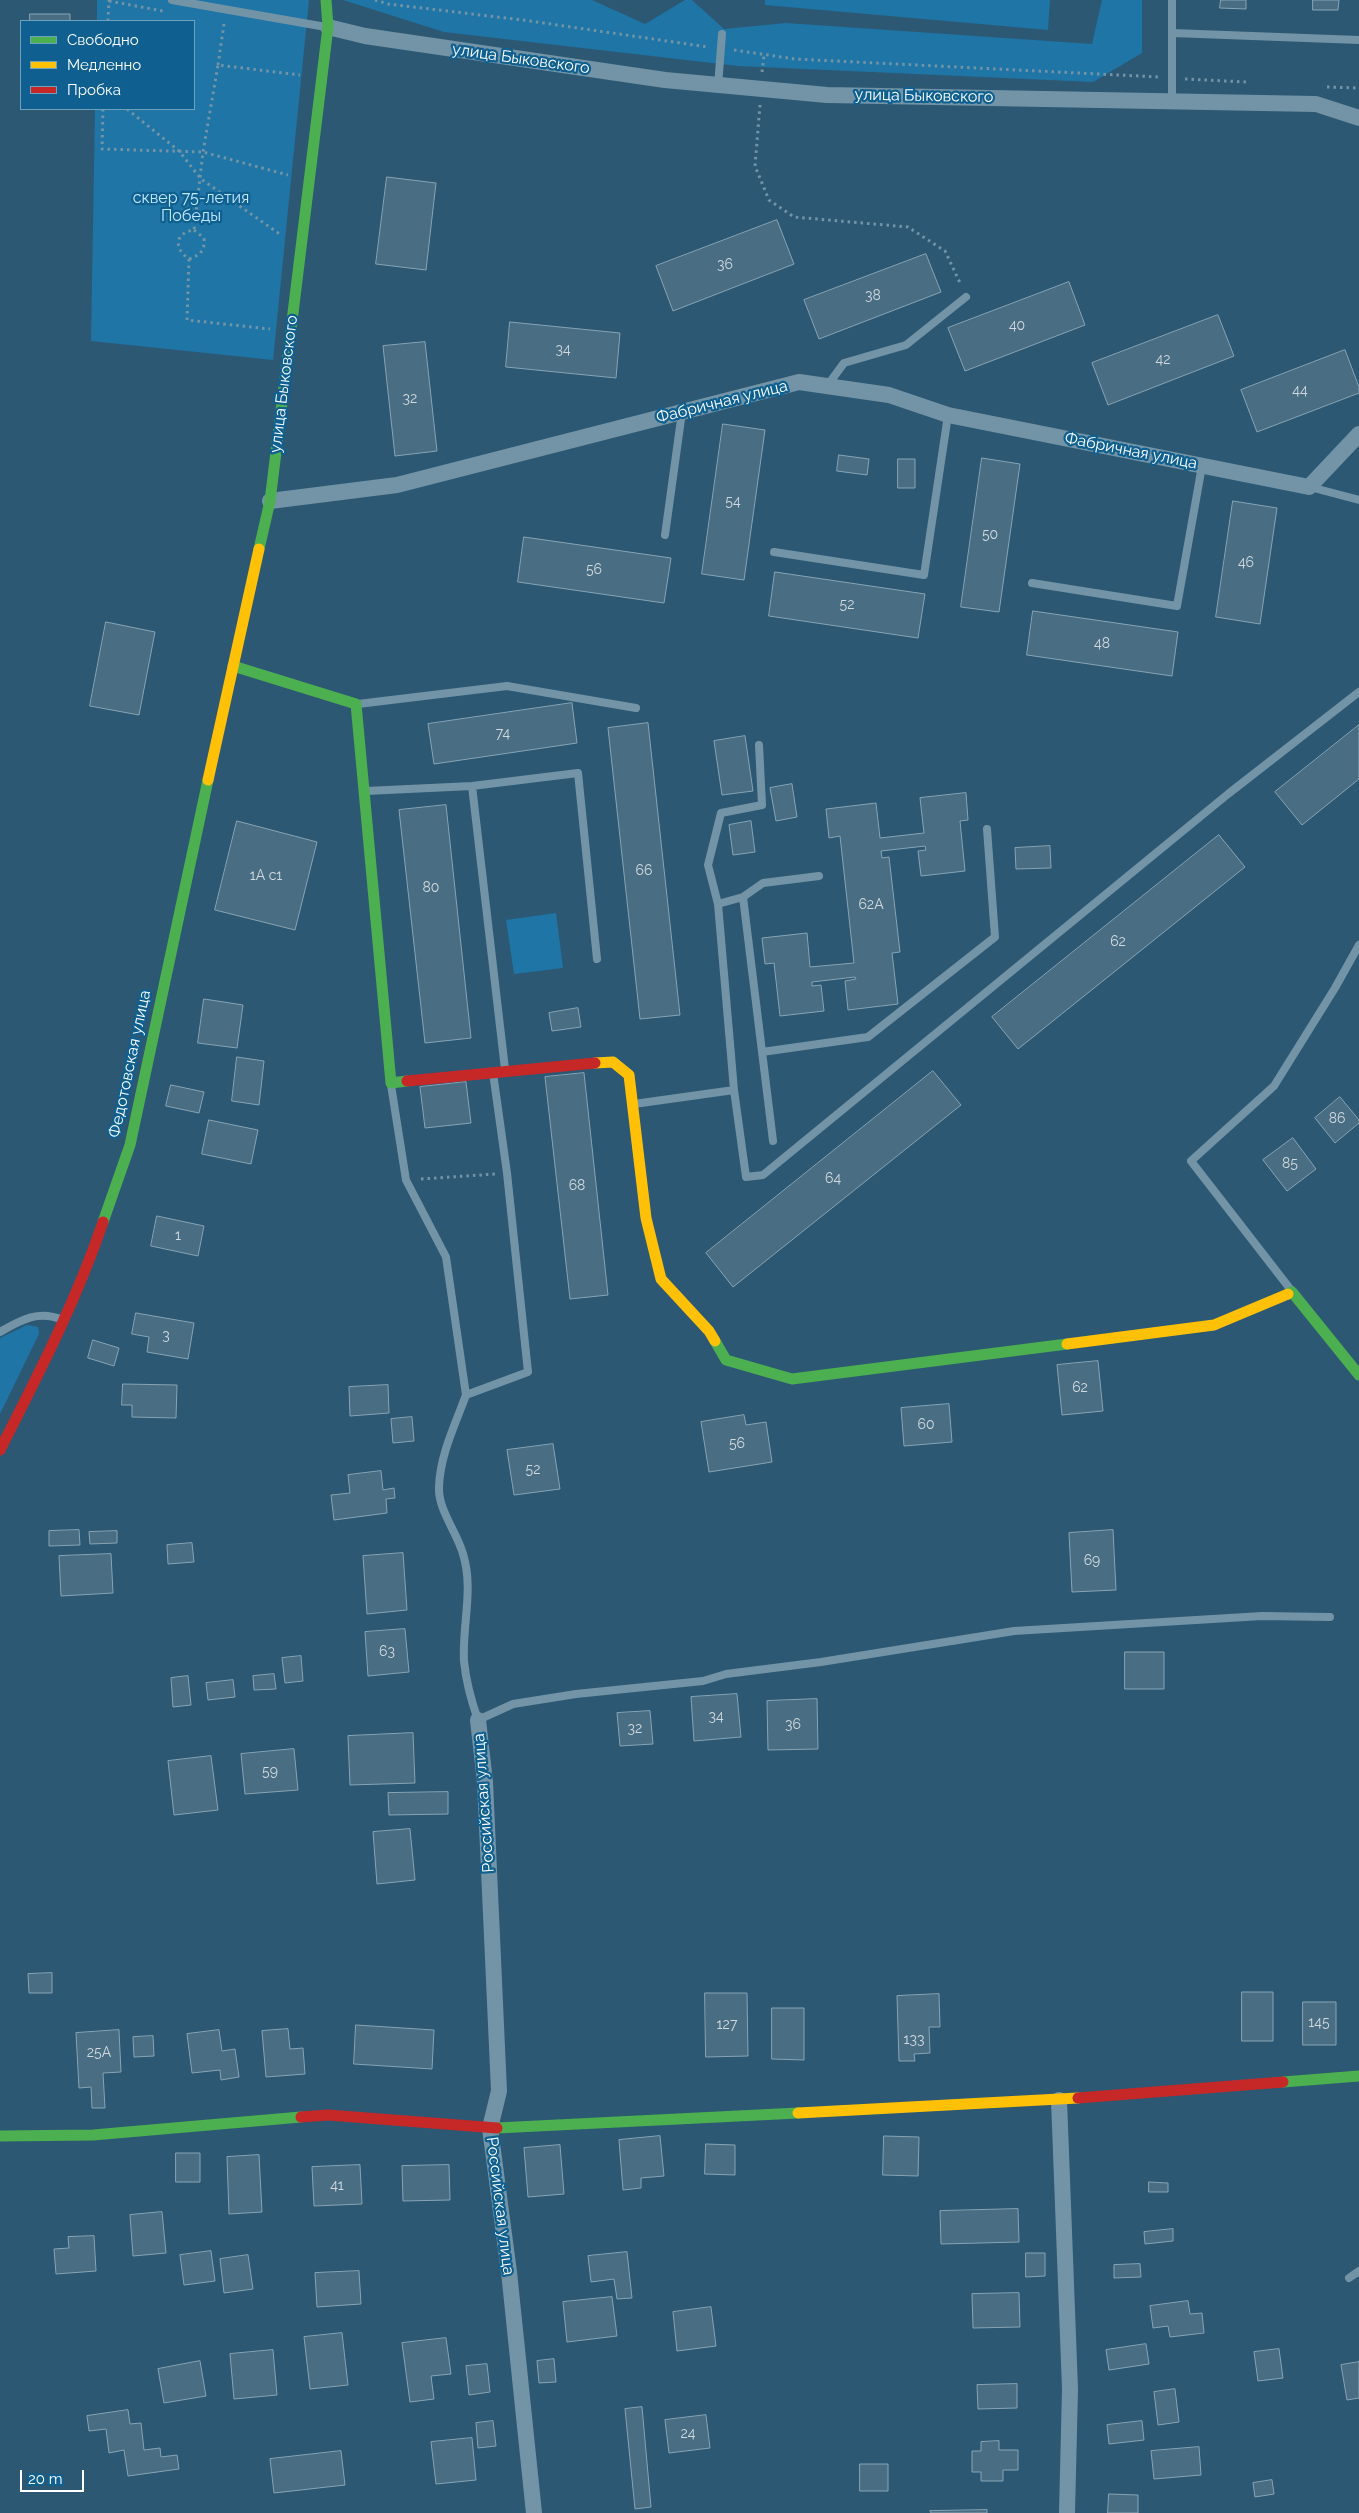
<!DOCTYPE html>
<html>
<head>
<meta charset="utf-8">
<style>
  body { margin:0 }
  #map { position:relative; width:1359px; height:2513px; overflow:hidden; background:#2c5873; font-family:Raleway,sans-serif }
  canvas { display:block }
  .legend { position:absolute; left:20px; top:20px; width:175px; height:90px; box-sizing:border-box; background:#0f6090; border:1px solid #6fa0bc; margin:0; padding:6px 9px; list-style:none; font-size:15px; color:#fff }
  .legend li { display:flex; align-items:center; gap:10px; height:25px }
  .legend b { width:25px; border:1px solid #6fa0bc }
  .scale { position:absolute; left:20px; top:2470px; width:64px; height:22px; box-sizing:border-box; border:2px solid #fff; border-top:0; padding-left:6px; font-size:15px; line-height:18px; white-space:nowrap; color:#fff; -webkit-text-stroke:4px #0f6090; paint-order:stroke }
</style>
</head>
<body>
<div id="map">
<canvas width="1359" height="2513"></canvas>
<ul class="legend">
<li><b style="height:6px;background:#4caf50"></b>Свободно</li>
<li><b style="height:6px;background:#ffc107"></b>Медленно</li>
<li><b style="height:6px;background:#c62828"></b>Пробка</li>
</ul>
<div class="scale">20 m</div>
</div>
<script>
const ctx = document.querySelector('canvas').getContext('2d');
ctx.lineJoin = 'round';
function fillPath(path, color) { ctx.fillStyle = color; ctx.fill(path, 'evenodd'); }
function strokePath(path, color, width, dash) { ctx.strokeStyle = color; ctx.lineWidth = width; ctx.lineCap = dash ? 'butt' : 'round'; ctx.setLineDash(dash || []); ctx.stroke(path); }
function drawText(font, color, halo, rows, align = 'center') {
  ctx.font = font + ' Raleway,sans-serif'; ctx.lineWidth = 4.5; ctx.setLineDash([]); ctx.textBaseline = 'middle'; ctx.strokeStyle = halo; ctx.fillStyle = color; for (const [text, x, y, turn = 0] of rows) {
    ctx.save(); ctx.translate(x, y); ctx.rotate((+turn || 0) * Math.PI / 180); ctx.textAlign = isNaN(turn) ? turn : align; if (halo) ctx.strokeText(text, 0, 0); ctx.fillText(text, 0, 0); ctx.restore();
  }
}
fillPath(new Path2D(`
  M97,0H309L273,360L91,341L95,109H194V21H97Z
  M343,0H592L645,24L685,0H692L724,29L786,23L1092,44L1102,0H1142V53L1093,82L738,66L444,32Z
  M765,0H1050L1048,30L765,5Z
  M556,913L563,968L514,974L506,920Z
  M27,1325L38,1327L39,1334L0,1414V1338Z`), '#1f75a6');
const building = new Path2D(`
  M1221,0H1246V9L1220,8Z
  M1313,0H1339L1338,10H1313Z
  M30,14H70V21H30Z
  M387,177L436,183L426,270L376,264Z
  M777,220L794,264L673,311L656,266Z
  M926,254L941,292L819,339L804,300Z
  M1069,282L1085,325L965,371L948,328Z
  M1218,315L1234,356L1108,405L1092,363Z
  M510,322L620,333L616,378L506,367Z
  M425,342L437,451L395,456L383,346Z
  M1345,350L1359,387V393L1257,432L1241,390Z
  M723,424L765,430L744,580L702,574Z
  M839,455L869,459L867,475L837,471Z
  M982,458L1020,464L999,612L961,607Z
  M898,459H915V488H898Z
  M1233,501L1277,508L1260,624L1216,617Z
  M524,537L671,558L664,603L518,582Z
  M775,572L925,594L918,638L769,616Z
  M1033,611L1178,632L1172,676L1027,655Z
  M106,622L155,632L139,715L90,706Z
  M572,703L577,743L434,764L428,724Z
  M648,723L680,1015L640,1019L608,728Z
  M1359,725V779L1302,825L1275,792Z
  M745,736L753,791L722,795L714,741Z
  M792,784L797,817L776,821L770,788Z
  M966,793L968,820L960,821L965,871L921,876L918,851L926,850L925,846L881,851L882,858L889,857L900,952L892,953L898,1004L848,1010L845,981L856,979L855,977L812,982V986L821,985L824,1011L780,1016L774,963L765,964L762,938L807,933L810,967L854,963L840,836L829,838L826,809L876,803L880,838L924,833L920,798Z
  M446,805L471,1038L425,1043L399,810Z
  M237,821L317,842L295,930L215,910Z
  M751,821L755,852L733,855L729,825Z
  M1219,835L1245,867L1018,1049L992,1017Z
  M1050,846L1051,868L1016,869L1015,848Z
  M204,999L243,1005L237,1048L198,1043Z
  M578,1008L581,1027L552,1031L549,1013Z
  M237,1057L264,1061L259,1105L232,1101Z
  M933,1071L961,1105L733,1287L706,1253Z
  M584,1073L608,1295L570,1299L545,1077Z
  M466,1082L471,1123L425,1128L420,1087Z
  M171,1085L204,1092L199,1113L166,1106Z
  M1340,1097L1359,1120V1123L1335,1143L1315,1118Z
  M209,1120L258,1130L251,1164L202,1154Z
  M1293,1138L1316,1169L1287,1191L1263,1160Z
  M157,1216L204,1226L198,1256L151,1246Z
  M136,1313L194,1323L188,1359L147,1352L149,1337L132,1334Z
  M93,1340L119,1348L114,1366L88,1358Z
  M1098,1361L1103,1411L1062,1415L1057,1365Z
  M123,1384L177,1385L176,1418L132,1417V1405H122Z
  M388,1385L389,1413L350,1416L349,1387Z
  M949,1404L952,1442L904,1446L901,1408Z
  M744,1415L746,1425L766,1422L772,1462L709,1472L701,1422Z
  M412,1417L414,1441L393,1443L391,1419Z
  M553,1444L560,1489L514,1495L507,1450Z
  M381,1471L383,1490L394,1488L395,1498L386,1499L387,1513L334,1520L331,1495L350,1493L348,1475Z
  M79,1530L80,1545L49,1546V1531Z
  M1113,1530L1116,1590L1072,1592L1069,1533Z
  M117,1531V1543L90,1544L89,1532Z
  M192,1543L194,1562L168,1564L167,1545Z
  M403,1553L407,1610L367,1614L363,1556Z
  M111,1554L113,1593L61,1596L59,1556Z
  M405,1629L409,1672L368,1676L365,1632Z
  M1125,1652H1164V1689H1125Z
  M301,1656L303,1681L285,1683L282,1658Z
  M274,1674L276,1689L254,1690L253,1676Z
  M188,1676L191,1705L173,1707L171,1678Z
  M233,1680L235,1697L208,1700L206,1683Z
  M737,1694L741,1737L694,1741L691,1697Z
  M817,1699L818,1749L768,1750L767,1701Z
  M650,1711L653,1744L620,1746L617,1713Z
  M413,1733L415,1783L350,1785L348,1736Z
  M294,1749L298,1790L245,1794L241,1754Z
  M211,1756L218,1810L174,1815L168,1761Z
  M448,1792V1814L389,1815L388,1793Z
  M410,1829L415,1880L377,1884L373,1832Z
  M52,1973V1993H29L28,1974Z
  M1242,1992H1273V2041H1242Z
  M705,1993H747L748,2056L706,2057Z
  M939,1994L940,2027H929L930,2053L914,2054L915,2061H899L897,1996Z
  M1303,2002H1336V2045H1303Z
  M772,2008H804V2060L772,2059Z
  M356,2025L434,2030L432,2069L354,2064Z
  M288,2029L290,2049L303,2048L305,2074L266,2077L262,2031Z
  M119,2030L121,2072L103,2073L105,2108H92L91,2087L79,2088L76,2033Z
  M219,2030L222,2051L235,2049L239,2077L221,2080L220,2070L192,2073L187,2034Z
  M153,2036L154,2056L134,2057L133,2037Z
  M660,2136L664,2176L641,2178V2188L623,2190L619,2140Z
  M884,2136L919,2137L918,2176L883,2175Z
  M706,2144L735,2145V2175L705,2174Z
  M560,2145L564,2194L528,2197L524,2148Z
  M176,2153H200V2182H176Z
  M259,2155L262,2212L229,2214L227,2157Z
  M360,2165L362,2204L314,2206L312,2167Z
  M449,2165L450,2200L403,2201L402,2166Z
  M1149,2182L1168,2183V2192H1149Z
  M1018,2209L1019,2242L941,2244L940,2211Z
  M162,2212L166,2253L133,2256L130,2215Z
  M1173,2229V2241L1145,2244L1144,2232Z
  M94,2236L96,2271L56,2274L54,2249L69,2248L68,2237Z
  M211,2251L215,2281L184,2285L180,2255Z
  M627,2252L632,2298L617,2299L614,2279L591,2282L588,2256Z
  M1026,2253H1045V2276L1026,2277Z
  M248,2255L253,2289L224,2293L220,2259Z
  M1140,2264L1141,2277L1114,2278V2265Z
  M359,2271L361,2304L317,2307L315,2273Z
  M1019,2293L1020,2327L973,2328L972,2294Z
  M612,2297L617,2336L567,2342L563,2302Z
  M1188,2301L1190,2314L1202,2313L1204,2333L1170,2337L1168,2326L1153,2328L1150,2306Z
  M711,2307L716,2346L677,2351L673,2312Z
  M342,2333L348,2385L310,2389L304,2337Z
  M446,2338L451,2374L431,2376L434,2399L410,2402L402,2343Z
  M1146,2344L1149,2364L1109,2370L1106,2350Z
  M1279,2349L1283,2378L1258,2381L1254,2352Z
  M273,2350L277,2395L234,2399L230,2354Z
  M554,2359L556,2382L539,2383L537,2361Z
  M200,2361L206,2396L164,2403L158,2369Z
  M1359,2362V2398L1347,2400L1341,2365Z
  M487,2364L490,2392L469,2395L466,2366Z
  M1017,2384V2408L978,2409L977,2385Z
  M1175,2389L1179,2422L1158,2425L1154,2392Z
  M642,2407L651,2507L635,2509L625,2409Z
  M128,2410L130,2424L141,2423L144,2450L160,2448L161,2457L177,2455L179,2469L128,2476L124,2450L109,2453L106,2429L89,2431L87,2416Z
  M706,2415L710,2448L669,2453L665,2420Z
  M493,2421L496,2446L478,2448L476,2423Z
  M1142,2421L1144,2440L1109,2444L1107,2425Z
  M472,2438L476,2480L436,2484L431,2442Z
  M999,2441V2450H1018V2470H1003V2481H981V2472H972V2451H981V2442Z
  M1199,2447L1201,2475L1154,2479L1151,2451Z
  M341,2451L345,2485L274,2493L270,2459Z
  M860,2464H888V2491H860Z
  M1272,2480L1274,2494L1255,2497L1253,2483Z
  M1109,2494L1138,2495V2513H1108Z
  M987,2510V2513H931L930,2511Z`);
fillPath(building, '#496d82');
strokePath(building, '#88a4b4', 1);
strokePath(new Path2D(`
  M375,0L388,4L523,20L708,47
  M109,1L163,11
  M108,21L109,0
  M734,50L795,59L1159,77
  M218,65L224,24
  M762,72L764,55
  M1185,79L1246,82
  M1327,87L1359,88
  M760,105L755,166L769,200L794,217L908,227L945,251L961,285
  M103,109L102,149L203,152L288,175
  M127,109L179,151L201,179L281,235
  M194,230L204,238C205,250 201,255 189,259C174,249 174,233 194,230L203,152L218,65L300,75
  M189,259L187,320L270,329
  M421,1179L495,1174`), '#7394a6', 3, [2.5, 4]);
strokePath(new Path2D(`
  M172,0L326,27
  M1172,0V101
  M1172,33L1359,40
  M718,86L722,34
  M827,386L844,363L906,345L966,297
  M1310,487L1359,500
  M665,535L682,412
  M774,552L924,575L948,415
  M1032,583L1177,606L1202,466
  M358,704L507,686L636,708
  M472,786L578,773L597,959
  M366,791L472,786L505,1069
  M743,897L763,883L819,876
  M718,904L743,897L773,1141
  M762,1052L868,1037L995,937L987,829
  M493,1073L507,1173L528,1372L466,1395C455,1425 440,1455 439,1487C438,1510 457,1532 463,1554C474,1589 462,1625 464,1661C466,1682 471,1700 478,1720L513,1704L576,1694L703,1681L726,1674L821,1662L1014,1631L1262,1616L1330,1617
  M391,1085L406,1180L446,1257L466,1395
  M734,1090L718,904L708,865L721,813L762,805L759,745
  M634,1104L734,1090L746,1177L763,1175L1228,794L1359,692
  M1291,1290L1191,1161L1274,1086L1335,988L1359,945
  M0,1332C22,1319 39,1310 63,1320
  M1349,2278L1359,2271`), '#7394a6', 8);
strokePath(new Path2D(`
  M328,27L365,36L665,80L827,95L1316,104L1359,118
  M270,501L397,485L799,382L889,395L948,415L1309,487L1359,434
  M478,1720L485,1782L499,2091L490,2128L509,2272L534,2513
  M1059,2100L1070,2389L1067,2513`), '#7394a6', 16);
strokePath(new Path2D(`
  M259,549L270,501L328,27L326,0
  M233,666L356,704L391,1083L407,1081
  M103,1222L130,1145L208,780
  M1288,1294L1292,1292L1359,1375
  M715,1341L726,1360L792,1379L1067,1344
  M1283,2082L1359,2076
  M497,2128L798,2113
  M0,2136L93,2135L301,2117`), '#4caf50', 11);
strokePath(new Path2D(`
  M208,780L259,549
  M595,1063L613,1062L629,1075L646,1218L661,1279L709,1331L715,1341
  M1067,1344L1214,1325L1288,1294
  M798,2113L1078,2098`), '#ffc107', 11);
strokePath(new Path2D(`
  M407,1081L595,1063
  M0,1450C38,1375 76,1302 103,1222
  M1078,2098L1283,2082
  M301,2117L328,2115L497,2128`), '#c62828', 11);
drawText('14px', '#d2dae0', null, [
  ["36",725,265],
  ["38",873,296],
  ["40",1017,326],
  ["34",563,350],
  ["42",1163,360],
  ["44",1300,391],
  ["32",410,399],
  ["54",733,502],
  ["50",990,535],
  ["46",1246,563],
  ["56",594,570],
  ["52",847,605],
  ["48",1102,644],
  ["74",503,734],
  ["66",644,871],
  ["1А с1",266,876],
  ["80",431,888],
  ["62А",871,905],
  ["62",1118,942],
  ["86",1337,1119],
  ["85",1290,1164],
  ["64",833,1179],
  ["68",577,1186],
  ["1",178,1236],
  ["3",166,1336],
  ["62",1080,1388],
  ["60",926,1425],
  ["56",737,1444],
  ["52",533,1470],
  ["69",1092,1561],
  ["63",387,1652],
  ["34",716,1717],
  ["36",793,1725],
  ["32",635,1729],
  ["59",270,1772],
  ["145",1319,2023],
  ["127",727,2025],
  ["133",914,2040],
  ["25А",99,2053],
  ["41",337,2186],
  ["24",688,2434]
]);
drawText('16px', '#fff', '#0f6090', [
  ["улица Быковского",521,59,8],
  ["улица Быковского",924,96,1],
  ["улица Быковского",284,384,-83],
  ["Фабричная улица",722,402,-14],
  ["Фабричная улица",1131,451,11],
  ["Федотовская улица",130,1064,-78],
  ["Российская улица",484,1803,-94],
  ["Российская улица",500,2206,83]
]);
drawText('16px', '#c0e8fe', '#0f6090', [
  ["сквер 75-летия",191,198],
  ["Победы",191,216]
]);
</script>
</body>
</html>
